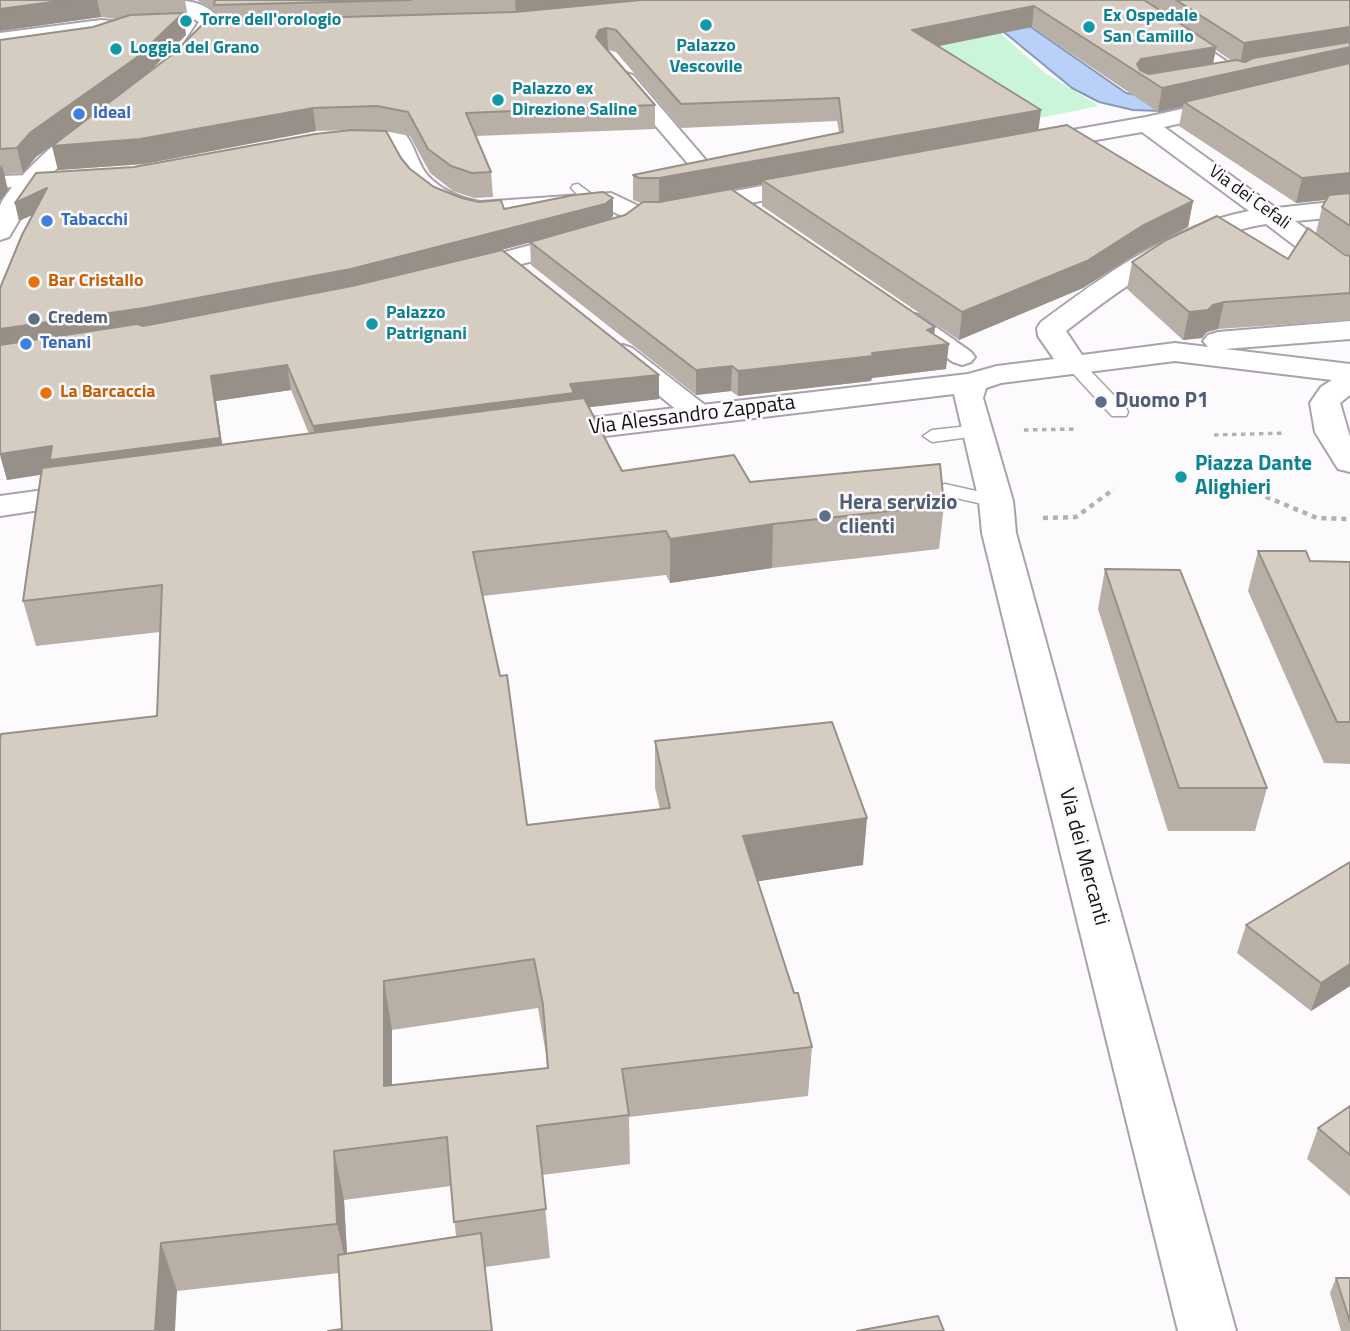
<!DOCTYPE html>
<html>
<head>
<meta charset="utf-8">
<style>
  body { margin:0 }
  canvas { display:block; background:#fdfafe }
</style>
</head>
<body>
<canvas width="1350" height="1331"></canvas>
<script>
const ctx = document.querySelector('canvas').getContext('2d');
ctx.lineJoin = 'round';
function fillPath(path, color) { ctx.fillStyle = color; ctx.fill(path, 'evenodd'); }
function strokePath(path, color, width, dash) { ctx.strokeStyle = color; ctx.lineWidth = width; ctx.lineCap = dash ? 'butt' : 'round'; ctx.setLineDash(dash || []); ctx.stroke(path); }
function drawText(font, color, halo, rows, align = 'center') {
  ctx.font = font + ' "Titillium Web",sans-serif'; ctx.lineWidth = 5; ctx.setLineDash([]); ctx.textBaseline = 'middle'; ctx.strokeStyle = halo; ctx.fillStyle = color; for (const [text, x, y, turn = 0] of rows) {
    ctx.save(); ctx.translate(x, y); ctx.rotate((+turn || 0) * Math.PI / 180); ctx.textAlign = isNaN(turn) ? turn : align; if (halo) ctx.strokeText(text, 0, 0); ctx.fillText(text, 0, 0); ctx.restore();
  }
}
fillPath(new Path2D(`
  M970,6L1045,73L1099,106L1019,122L895,15Z`), '#caf5d9');
const water = new Path2D(`
  M965,0H992L1126,93L1142,96L1239,94L1161,111L1133,110L1099,102L1072,88Z`);
fillPath(water, '#b9d1f8');
strokePath(water, '#8898b4', 2);
const service = new Path2D(`
  M578,184L597,198L599,201L597,204H587L571,188L573,185Z
  M1074,359L1080,360L1126,408L1128,412L1126,416H1112L1068,368L1065,364Z
  M978,425L987,431L985,435L932,442L923,436L932,430Z
  M945,484L1003,497L1006,501L1003,505L996,507L938,494L935,490L938,486Z`);
const pedestrian = new Path2D(`
  M1126,0H1142L1146,7L1248,76L1239,82L1232,80L1134,14Z
  M101,20L132,23L141,28L132,33L101,30L0,43V33Z
  M626,73L633,75L716,172L719,176L716,180H702L619,83L617,79L619,75Z
  M30,175L37,177L41,181L37,185L0,188V176Z
  M910,313L919,315L971,352L975,357L971,362L962,365L953,362L901,325L898,320L901,315Z
  M623,345L632,348L710,409L713,415L710,421L700,423L690,421L614,358L610,353L614,348Z`);
const minor = new Path2D(`
  M172,0C189,0 213,4 219,22C208,39 194,71 171,65L168,61L184,45L199,22L178,10Z
  M1231,98L1239,100L1242,105L1239,110L1164,127L1276,208L1350,200V216L1295,221L1350,261V282L1340,280L1266,224C1191,235 1125,286 1066,331L1082,355L1175,343L1208,347L1203,341L1208,335L1218,332L1350,321V339L1225,349L1350,364V395L1340,403L1350,437V472L1338,469L1315,432L1310,403L1321,387L1332,380L1175,361L1001,383L986,388L983,398L1013,501L1016,533L1236,1331H1178L982,533L979,501L954,394L547,443L536,440L531,433L536,426L547,423L968,374L997,366L1054,359L1038,336L1037,328L1041,322C1103,276 1171,226 1249,211L1142,132L1033,151L1025,149L1021,144L1025,139L1033,137L1146,117Z
  M97,116L105,118L108,123L105,128L62,163L37,190L9,237L0,240C0,230 0,216 0,206C8,184 74,122 97,116Z
  M373,129L405,134C414,145 416,157 423,169C434,187 460,199 480,202L611,193L645,209L649,214L645,219C627,224 615,209 600,208C535,204 454,242 406,179C398,169 396,156 390,145C370,143 349,150 330,145L326,140L330,135Z
  M815,176L824,178L827,183L824,188L692,215L683,212L679,207L683,202L692,199Z
  M580,232L589,234L593,240L589,246L462,280L452,278L448,272L452,266Z
  M88,484L100,487L105,494L100,501L0,516V496Z`);
strokePath(service, '#a9a1ac', 3);
strokePath(pedestrian, '#a9a1ac', 4);
strokePath(minor, '#a9a1ac', 4);
strokePath(new Path2D(`
  M1024,430L1078,429
  M1214,435L1286,433
  M1233,483L1242,487`), '#b3b0b4', 3.5, [4.5, 4.5]);
strokePath(new Path2D(`
  M1238,485L1317,518L1350,519
  M1043,518L1076,517L1114,489`), '#b3b0b4', 4.5, [5, 5]);
fillPath(service, '#fff');
fillPath(pedestrian, '#fff');
fillPath(minor, '#fff');
fillPath(new Path2D(`
  M0,0H185L188,18H183L186,35L149,72L217,20L215,12L197,0H1144L1146,1L1145,0H1350V320L1218,329L1207,332L1202,338L1183,340L1127,289L1132,262L1288,259L1347,255L1316,233L1322,207L1326,200L1296,203L1179,126L1183,106L1158,112L1032,27L938,46L1039,130L1193,201L1188,227L1138,253L1083,288L959,340L762,206V184L732,190L934,335L946,369L872,378L871,381L738,396L731,391L696,395L531,265L530,242L483,255L659,399L589,407L622,471L750,482L944,505L939,549L772,568L670,583L666,575L483,596L527,825L660,809L655,788V741L863,865L758,881L812,1047L808,1096L629,1117L630,1164L542,1175L550,1258L485,1267L342,1329L339,1273L177,1291L0,1331L157,716L160,632L36,646L23,601L41,474L7,480L0,455V288L32,215L19,221L15,203L134,167L351,130L316,131L144,164L58,170L52,146L59,140L36,157L23,173L4,174L8,190L0,201V40L93,27L117,19L101,17L0,31ZM608,50L616,52L681,128L837,121L839,132L633,175V200L641,203L625,215L610,219L613,216V198L504,209L462,198L434,187L410,169L401,158L354,130H379L410,136L430,173L453,191L474,198L493,197L491,172L476,136L655,129V105ZM1216,50L1232,61L1213,64ZM291,390L309,434L222,445L216,401ZM538,1008L546,1054L547,1068L392,1085V1030ZM451,1186L456,1236L347,1254L344,1200Z
  M1258,551L1310,561L1350,562V764L1324,763L1248,591Z
  M1105,569L1267,788L1255,831H1168L1098,609Z
  M1246,925L1350,986L1311,1011L1237,953Z
  M1350,1106V1196L1307,1159L1318,1128Z
  M1336,1278H1350V1331H1341L1330,1293Z`), '#b8b0a7');
fillPath(new Path2D(`
  M67,0H97L101,17L0,31V9Z
  M515,0H702L516,18Z
  M1034,6L1032,27L910,52L912,30Z
  M183,13L186,35L140,81L36,157L23,173L17,148L31,132Z
  M1350,27V68L1184,102L1183,106L1158,112L1162,88L1240,65L1244,43Z
  M607,28L608,50L596,37L599,30Z
  M1216,47L1212,69L1149,80L1136,72L1137,64L1141,59Z
  M313,108L316,131L144,164L58,170L52,146Z
  M1041,110L1038,134L762,180V184L659,203V178Z
  M2,165L8,190L0,201V167Z
  M1350,173V197L1296,203L1302,178Z
  M47,188L52,206L19,221L15,203Z
  M613,198V216L606,223L353,288L148,327L0,350V329Z
  M1193,201L1188,227L1138,253L1083,288L959,340L962,312Z
  M1224,302L1218,329L1207,332L1202,338L1183,340L1189,312Z
  M935,327L933,346L949,344L946,369L872,378L871,381L738,396V371L927,330Z
  M287,365L291,390L216,401L225,464L53,473L7,480L0,454L211,376Z
  M732,366L731,391L696,395V370Z
  M659,375V399L575,409L317,452L313,426L570,384Z
  M773,524L772,568L670,583V539Z
  M867,818L863,865L741,884L743,836Z
  M1350,964V986L1311,1011L1321,983Z
  M384,981L392,1030V1135L384,1086Z
  M334,1151L344,1200L348,1272L337,1224Z
  M161,1243L177,1291L175,1331H155Z`), '#969088');
const building = new Path2D(`
  M0,0H67L0,9Z
  M215,0H411L214,5Z
  M641,0H1144L1216,47L1141,59L1137,64L1140,70L1149,74L1236,60L1245,62L1253,58L1350,42V47L1162,88L1034,6L912,30L1041,110L659,178H639L633,175L843,132L839,98L681,104L616,30L607,28L599,30L596,37L655,105L466,113L491,172L472,173L451,166L428,149L408,112L377,106L313,108L140,139L52,146L174,53L206,21L515,12Z
  M1176,0H1350V27L1244,43Z
  M183,13L136,58L31,132L17,148L0,149V40L93,27L130,15Z
  M1350,63V173L1302,178L1184,102Z
  M1067,125L1193,201L1142,226L1087,261L962,312L762,180Z
  M352,130L386,131L401,158L410,169L434,187L462,198L479,202L501,200L504,209L574,195L603,192L613,198L605,204L351,269L144,308L0,329V288L22,235L47,188L15,203L36,173L134,167L315,134Z
  M731,189L935,327L927,330L949,344L872,353L873,356L738,371L732,366L696,370L530,242L625,215L643,202H659Z
  M1350,193V226L1322,207L1329,195Z
  M1217,216L1288,259L1308,228L1345,255L1350,256V293L1224,302L1213,305L1208,310L1189,312L1132,262L1166,240Z
  M502,250L659,375L570,384L574,393L313,426L287,365L211,376L220,438L50,460L52,446L0,454V345L137,324L143,326L352,286Z
  M584,398L622,471L734,455L750,482L940,464L944,505L773,524L670,539L666,531L473,552L500,676L507,675L527,825L670,808L655,741L832,722L867,818L743,836L794,993H798L812,1047L622,1069L629,1115L537,1126L546,1209L454,1222L447,1137L334,1151L337,1224L161,1243L155,1331H0V739L1,734L157,716L162,585L23,601L42,468ZM534,959L543,1005L548,1068L384,1086V981Z
  M1258,551H1306L1310,561L1350,562V722H1337Z
  M1105,569L1180,570L1267,788H1179Z
  M1350,862V964L1321,983L1246,925Z
  M1350,1106V1155L1318,1128Z
  M481,1233L492,1331H328L342,1329L338,1255Z
  M1336,1278H1350V1322Z
  M938,1316L944,1331H857Z`);
fillPath(building, '#d6cdc2');
strokePath(building, '#969088', 2);
for (const [x, y, r, color] of [
  [186,21,7,"#0f9aa8"],
  [706,25,7,"#0f9aa8"],
  [1089,27,7,"#0f9aa8"],
  [116,49,7,"#0f9aa8"],
  [498,100,7,"#0f9aa8"],
  [79,114,7,"#3f7fe0"],
  [47,221,7,"#3f7fe0"],
  [34,282,7,"#e8710a"],
  [34,319,7,"#5c6f8a"],
  [372,324,7,"#0f9aa8"],
  [26,344,7,"#3f7fe0"],
  [46,393,7,"#e8710a"],
  [1101,402,7,"#5c6f8a"],
  [1181,477,7,"#0f9aa8"],
  [825,516,7,"#5c6f8a"]
]) { const dot = new Path2D(); dot.arc(x, y, r, 0, 2 * Math.PI); ctx.fillStyle = color; ctx.fill(dot); strokePath(dot, '#fdfafe', 2.5); }
drawText('bold 18px', '#0d838f', '#fdfafe', [
  ["Ex Ospedale",1103,17],
  ["San Camillo",1103,38],
  ["Torre dell'orologio",200,21],
  ["Palazzo",706,47,"center"],
  ["Vescovile",706,68,"center"],
  ["Loggia del Grano",130,49],
  ["Palazzo ex",512,90],
  ["Direzione Saline",512,111],
  ["Palazzo",386,314],
  ["Patrignani",386,335]
], 'left');
drawText('bold 18px', '#366cbe', '#fdfafe', [
  ["Ideal",93,114],
  ["Tabacchi",61,221],
  ["Tenani",40,344]
], 'left');
drawText('18px', '#151216', '#fdfafe', [
  ["Via dei Cefali",1249,198,36]
]);
drawText('bold 18px', '#c56008', '#fdfafe', [
  ["Bar Cristallo",48,282],
  ["La Barcaccia",60,393]
], 'left');
drawText('bold 18px', '#4e5e75', '#fdfafe', [
  ["Credem",48,319]
], 'left');
drawText('bold 21px', '#4e5e75', '#fdfafe', [
  ["Duomo P1",1115,402],
  ["Hera servizio",839,504],
  ["clienti",839,528]
], 'left');
drawText('21px', '#151216', '#fdfafe', [
  ["Via Alessandro Zappata",692,416,-7],
  ["Via dei Mercanti",1083,857,75]
]);
drawText('bold 21px', '#0d838f', '#fdfafe', [
  ["Piazza Dante",1195,465],
  ["Alighieri",1195,489]
], 'left');
</script>
</body>
</html>
